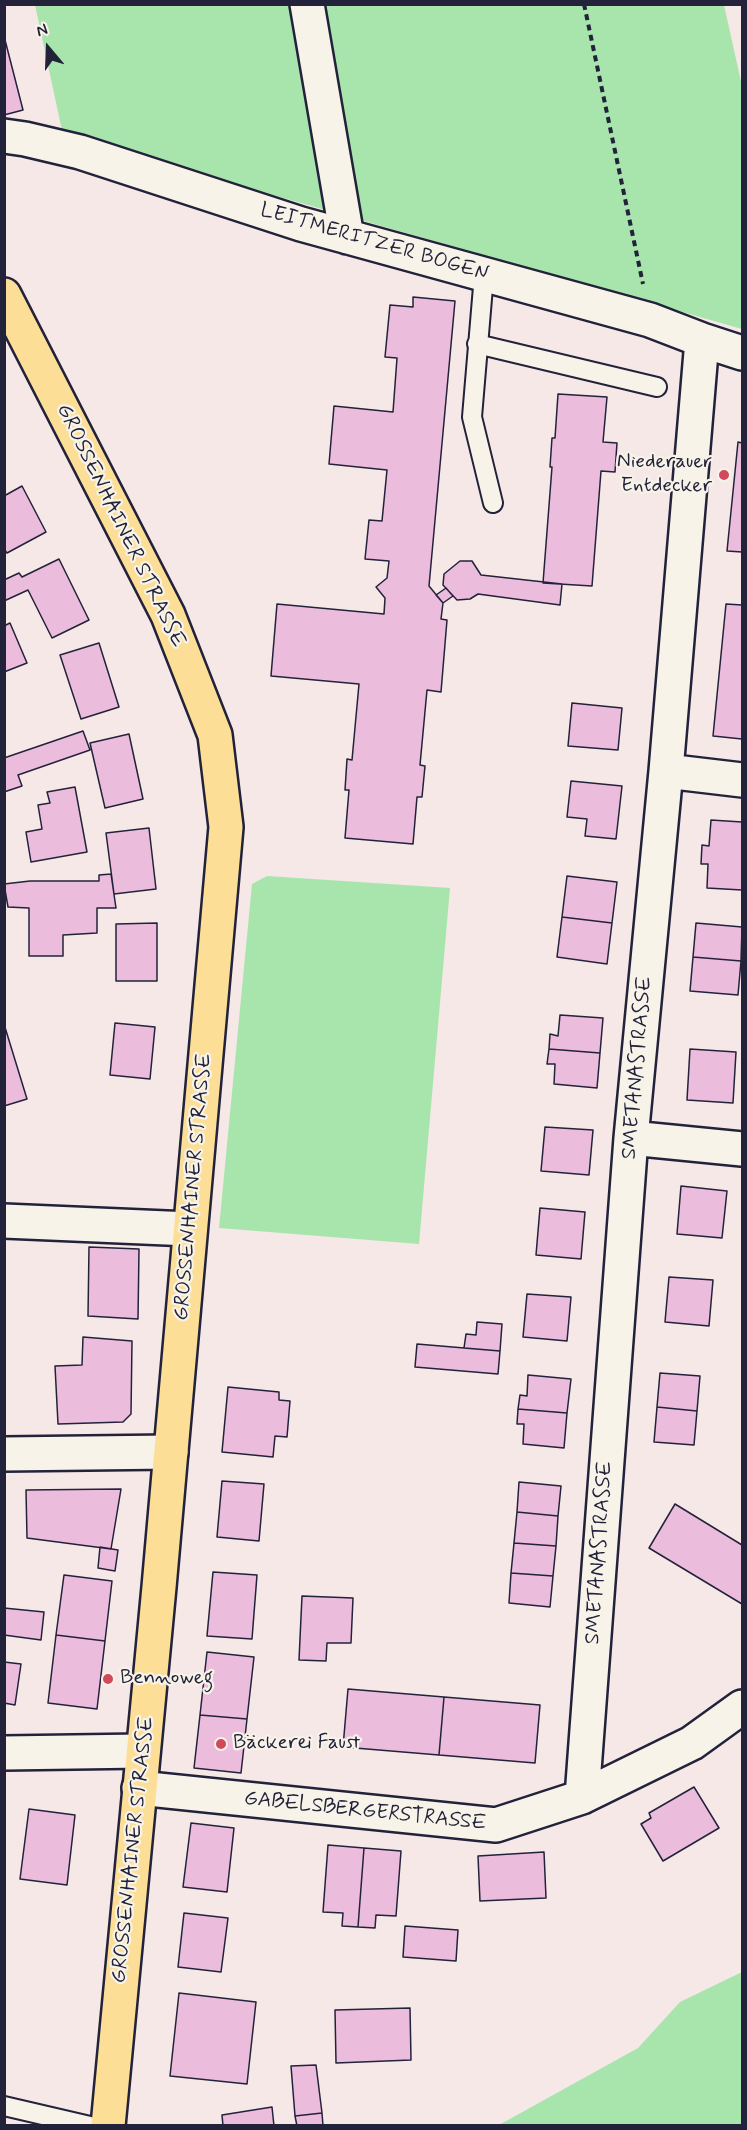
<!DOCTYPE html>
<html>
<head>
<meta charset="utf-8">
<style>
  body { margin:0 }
  #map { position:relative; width:747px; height:2130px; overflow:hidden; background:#f5e8e6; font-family:Mynerve,sans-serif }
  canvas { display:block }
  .frame { position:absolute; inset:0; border:6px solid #22223b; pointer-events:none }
  .north { position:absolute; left:18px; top:18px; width:60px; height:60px; -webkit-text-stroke:4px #f7f3e8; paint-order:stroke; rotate:341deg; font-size:16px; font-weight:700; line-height:24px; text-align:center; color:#22223b }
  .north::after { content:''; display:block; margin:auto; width:21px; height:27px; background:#22223b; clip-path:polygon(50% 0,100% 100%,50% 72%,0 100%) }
</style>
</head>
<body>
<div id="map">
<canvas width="747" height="2130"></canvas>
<div class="frame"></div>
<div class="north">N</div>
</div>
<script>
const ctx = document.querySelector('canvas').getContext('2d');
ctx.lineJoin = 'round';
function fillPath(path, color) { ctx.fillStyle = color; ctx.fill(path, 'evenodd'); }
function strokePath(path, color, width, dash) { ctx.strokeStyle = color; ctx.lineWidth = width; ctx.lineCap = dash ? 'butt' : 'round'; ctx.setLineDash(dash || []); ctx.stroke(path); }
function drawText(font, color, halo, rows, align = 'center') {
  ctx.font = font + ' Mynerve,sans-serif'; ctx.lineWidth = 4.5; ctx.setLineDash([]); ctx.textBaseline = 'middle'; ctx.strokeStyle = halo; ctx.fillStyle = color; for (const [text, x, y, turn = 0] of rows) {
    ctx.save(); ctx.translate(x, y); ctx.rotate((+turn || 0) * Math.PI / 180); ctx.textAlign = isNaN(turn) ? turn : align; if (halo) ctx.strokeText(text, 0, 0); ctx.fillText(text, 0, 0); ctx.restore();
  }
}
fillPath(new Path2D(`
  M35,5H724L742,86V329L63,135Z
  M267,876L450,888L419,1244L219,1228L252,884Z
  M742,1972V2125H499L638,2048L680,2002Z`), '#a8e5ac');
const building = new Path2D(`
  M4,36L23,110L4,115Z
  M413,297L455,301L429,586L443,603L441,619L447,620L441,692L427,690L420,765L425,766L422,797H417L413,844L345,838L349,790H345L347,759L352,760L359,684L271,676L277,604L384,614L385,598L376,587L387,578L389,561L365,559L369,520L382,521L387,470L329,464L334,406L393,412L397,358L385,357L390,305L413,307Z
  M558,394L607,397L603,442L617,443L615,472L601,471L592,586L543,583L552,467H550L552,438H555Z
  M738,442L742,443V552L727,551Z
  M22,486L46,532L7,553L4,549V496Z
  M59,559L89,620L52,638L28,590L4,601V580L19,573L22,577Z
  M460,561H472L481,575L562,584L560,605L478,594L470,599L457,600L443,585L444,574Z
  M446,588L453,596L443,603L436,595Z
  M726,604L742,605V739L713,736Z
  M10,623L27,663L4,672V626Z
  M99,643L119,707L81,719L60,655Z
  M572,703L622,708L618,750L568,746Z
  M83,731L90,750L18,775L22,786L4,792V758Z
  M129,734L143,799L105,808L90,743Z
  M571,781L622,786L616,839L585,836L587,819L567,817Z
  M75,787L87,852L31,862L26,832L42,829L38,805L50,803L47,792Z
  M711,820L742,822V890L707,888L708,864H701L702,845L709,846Z
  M149,828L156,889L114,894L106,833Z
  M111,874L116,908H97V933L63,935V956H29V908L8,907L4,884L30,881H99V875Z
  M567,876L617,882L612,923L562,917Z
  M562,917L612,923L607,964L557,957Z
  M157,923V981H116V924Z
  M696,923L742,927L741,961L693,957Z
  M693,957L741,961L738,995L690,991Z
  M560,1015L603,1018L600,1053L549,1049L550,1034L558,1036Z
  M115,1023L155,1027L150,1079L110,1075Z
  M4,1024L27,1099L4,1106Z
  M549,1049L600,1053L597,1088L554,1084L555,1064H547Z
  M690,1049L736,1052L733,1103L687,1100Z
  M545,1127L593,1130L589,1175L541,1171Z
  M681,1186L727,1191L722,1238L677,1234Z
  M540,1208L585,1212L581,1259L536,1255Z
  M89,1247L139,1249L138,1319L88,1316Z
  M669,1277L713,1280L709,1326L665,1322Z
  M527,1294L571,1297L567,1341L523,1337Z
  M477,1322L502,1324L500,1351L464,1348L466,1334L476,1335Z
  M83,1337L132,1341L131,1414L123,1422L58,1424L55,1366L82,1365Z
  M417,1344L500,1351L498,1374L415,1367Z
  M660,1373L700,1376L697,1411L657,1407Z
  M528,1375L571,1379L567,1413L518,1409L520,1395L527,1396Z
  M228,1387L279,1392V1400L290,1401L287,1437L275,1436L273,1457L222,1452Z
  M657,1407L697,1411L694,1445L654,1442Z
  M518,1409L567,1413L564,1448L523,1444L524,1424H517Z
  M222,1481L264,1484L259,1541L217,1537Z
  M519,1482L561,1486L558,1516L517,1512Z
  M121,1489L111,1549L27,1538L26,1490Z
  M675,1504L742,1545V1604L649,1548Z
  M517,1512L558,1516L556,1546L514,1543Z
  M514,1543L556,1546L553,1576L511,1573Z
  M100,1547L118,1550L115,1571L98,1568Z
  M213,1572L257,1575L252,1639L207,1636Z
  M511,1573L553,1576L550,1607L509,1603Z
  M64,1575L112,1581L105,1641L56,1635Z
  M302,1596L353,1598L351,1643H327L326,1661L299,1660Z
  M4,1608L44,1612L41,1640L4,1635Z
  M56,1635L105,1641L97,1709L48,1703Z
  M207,1652L254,1657L247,1719L200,1715Z
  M4,1662L21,1664L15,1705L4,1703Z
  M348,1689L444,1697L439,1755L343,1747Z
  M444,1697L540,1705L535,1763L439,1755Z
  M200,1715L247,1719L241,1773L194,1768Z
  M694,1787L719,1828L663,1861L641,1824L651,1818L649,1813Z
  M29,1809L75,1815L67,1885L20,1879Z
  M191,1823L234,1828L227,1892L183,1887Z
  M328,1845L364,1848L358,1927L342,1926L343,1913L323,1912Z
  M364,1848L401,1851L396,1916L376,1915L375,1928L358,1927Z
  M544,1852L546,1898L480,1901L478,1856Z
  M184,1913L228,1918L221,1972L178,1967Z
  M405,1926L458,1930L456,1961L403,1957Z
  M179,1993L256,2002L247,2084L170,2076Z
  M410,2008L411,2060L336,2063L335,2010Z
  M316,2065L322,2113L295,2116L291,2066Z
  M272,2107L274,2126H223L222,2115Z
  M322,2113L323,2126H297L295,2116Z`);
fillPath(building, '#ecbcdd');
strokePath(building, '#22223b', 1.5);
const service = new Path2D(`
  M484,275L472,417L493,503
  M477,344L657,387
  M4,2106L90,2126`);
const minor = new Path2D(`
  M307,4L347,237
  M4,136L25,139L80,152L301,224L650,320L702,340L742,353
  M666,771L742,780
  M631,1138L742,1149
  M4,1221L190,1229
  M4,1454L171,1452
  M4,1753L143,1751
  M139,1788L496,1825L582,1797L692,1743L742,1707
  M582,1797L631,1138L666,771L702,340`);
const primary = new Path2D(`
  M4,295L168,615L215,735L226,827L159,1587L108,2126`);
strokePath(service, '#22223b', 22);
strokePath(minor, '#22223b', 38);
strokePath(primary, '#22223b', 38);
strokePath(new Path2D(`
  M584,4L643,284`), '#22223b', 4, [6, 4.5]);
strokePath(service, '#f7f3e8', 18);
strokePath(minor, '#f7f3e8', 33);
strokePath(primary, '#fcde96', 33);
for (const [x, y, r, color] of [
  [724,475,6,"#d1495b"],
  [108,1679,6,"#d1495b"],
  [221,1744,6,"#d1495b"]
]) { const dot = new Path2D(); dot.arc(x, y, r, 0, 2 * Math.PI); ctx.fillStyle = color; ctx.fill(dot); strokePath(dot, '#f7f3e8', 2); }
drawText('21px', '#22223b', '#f7f3e8', [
  ["LEITMERITZER BOGEN",374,243,16],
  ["GROSSENHAINER STRASSE",120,526,64],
  ["SMETANASTRASSE",638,1068,-85],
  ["GROSSENHAINER STRASSE",194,1187,-85],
  ["SMETANASTRASSE",600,1553,-86],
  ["GABELSBERGERSTRASSE",365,1812,6],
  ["GROSSENHAINER STRASSE",134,1850,-84]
]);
drawText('21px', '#22223b', '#f7f3e8', [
  ["Niederauer",712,463,"right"],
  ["Entdecker",712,487,"right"],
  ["Bennoweg",120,1679],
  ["Bäckerei Faust",233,1744]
], 'left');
</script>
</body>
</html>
